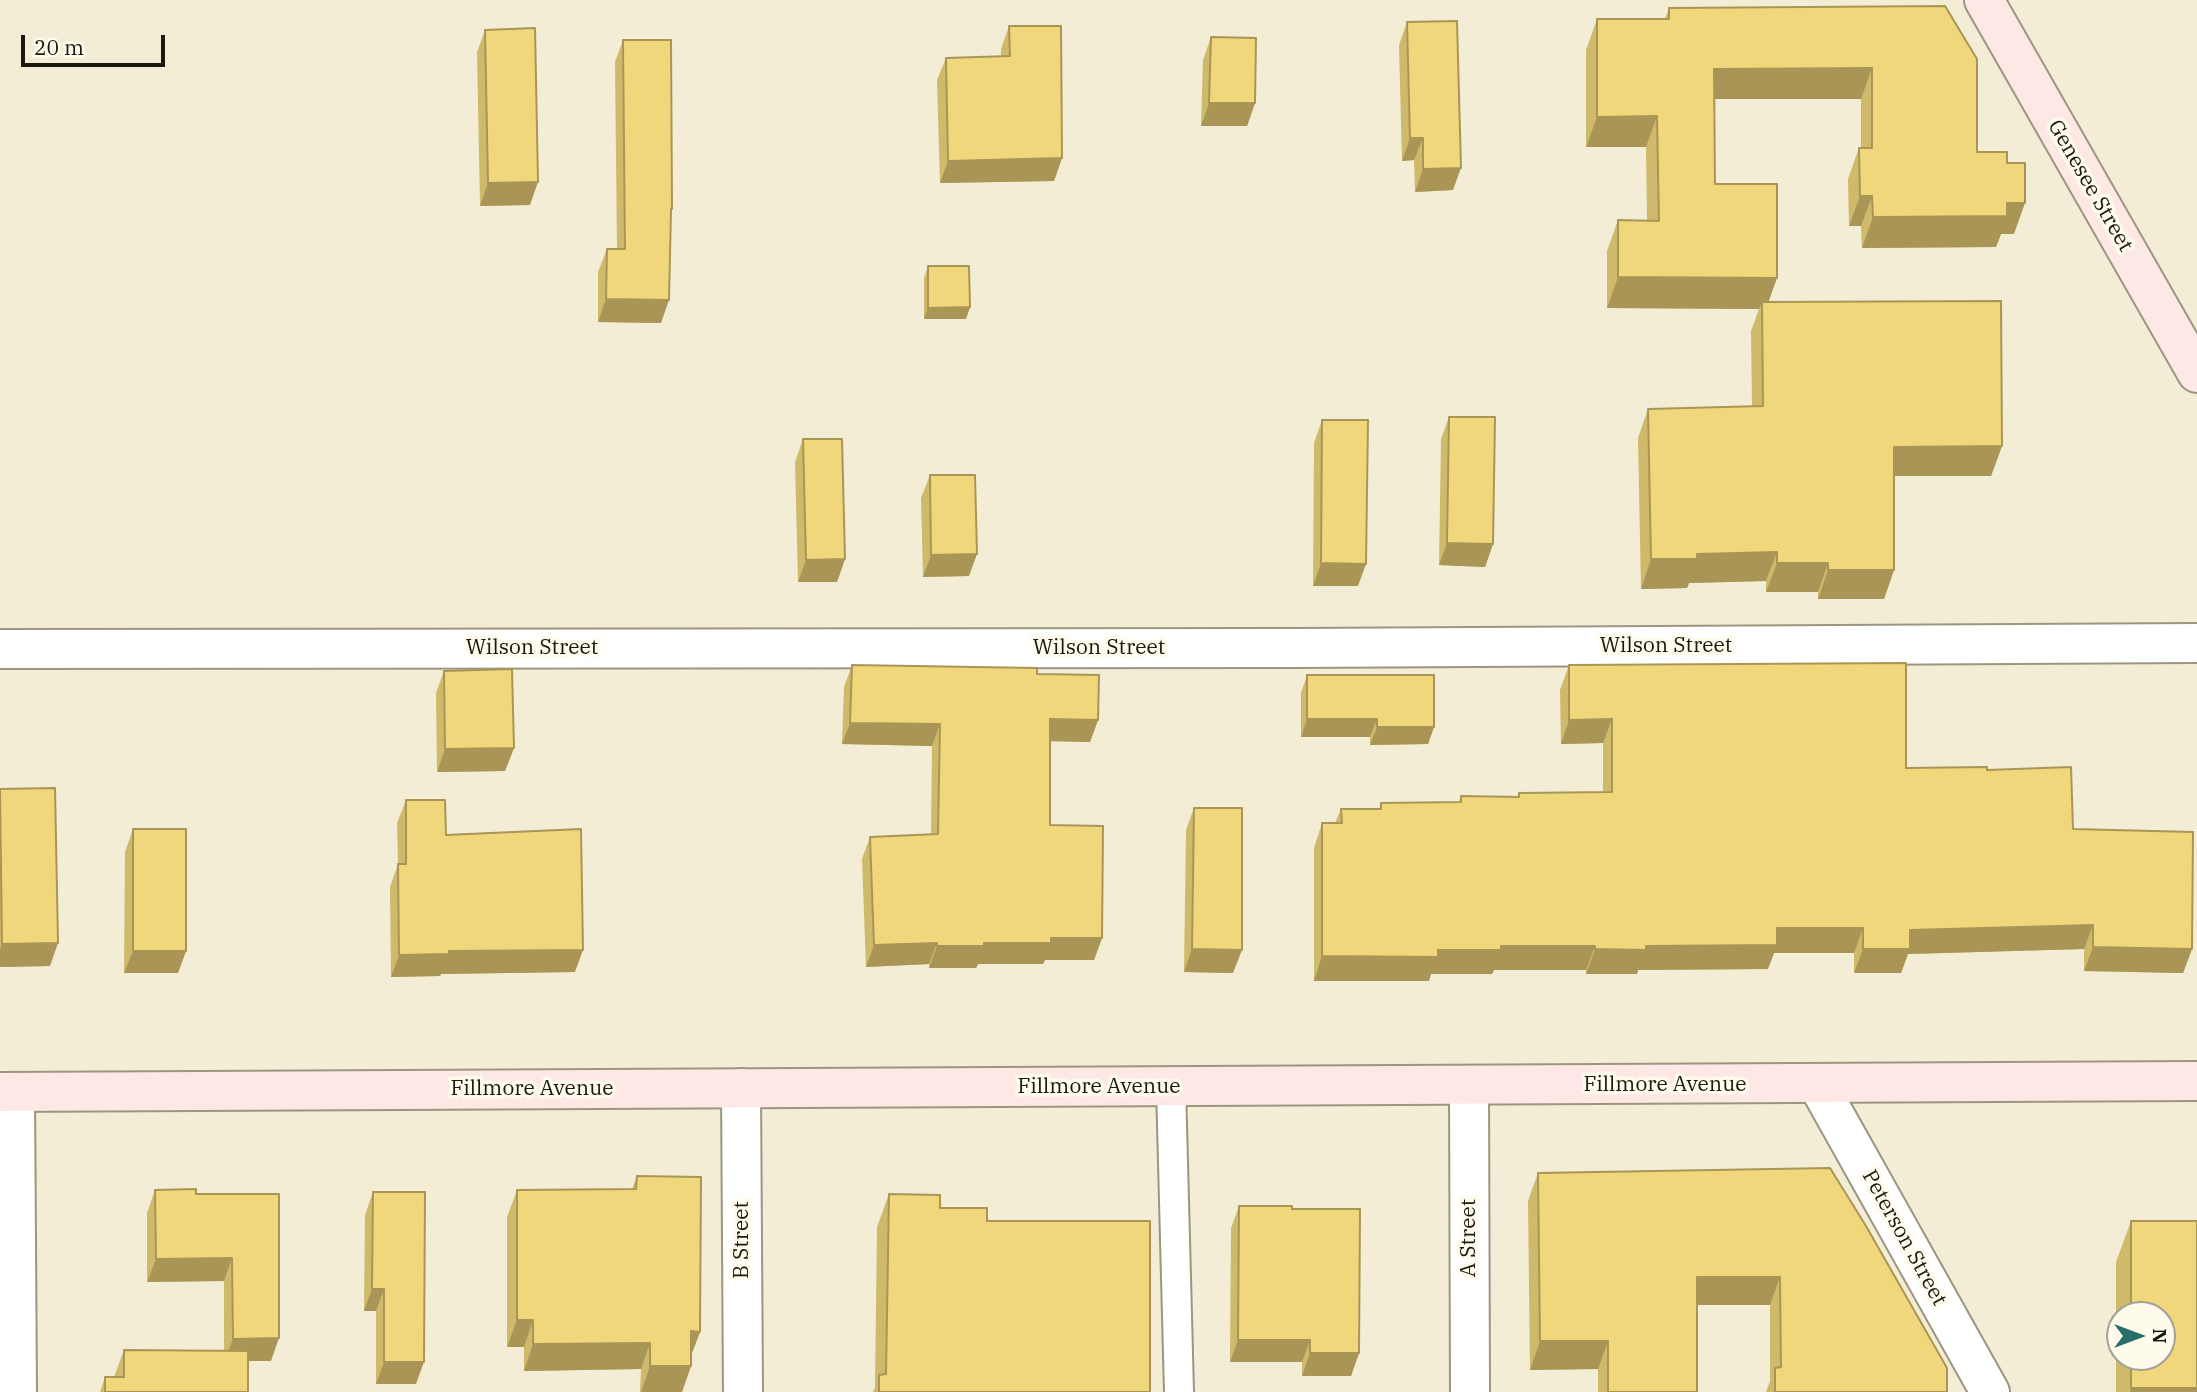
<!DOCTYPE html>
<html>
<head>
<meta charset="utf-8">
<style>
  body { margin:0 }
  #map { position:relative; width:2197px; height:1392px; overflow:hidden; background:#f3edd6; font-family:"IBM Plex Serif",serif }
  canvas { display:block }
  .north { position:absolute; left:2106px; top:1301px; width:70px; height:70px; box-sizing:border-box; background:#fefaec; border:2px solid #a3a094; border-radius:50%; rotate:90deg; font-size:19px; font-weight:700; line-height:28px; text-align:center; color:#1a180f }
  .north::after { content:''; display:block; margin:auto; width:24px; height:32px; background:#276f68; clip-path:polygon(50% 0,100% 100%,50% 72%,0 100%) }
  .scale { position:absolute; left:21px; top:35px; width:144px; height:32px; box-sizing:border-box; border:4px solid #1a180f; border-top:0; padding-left:9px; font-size:21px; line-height:24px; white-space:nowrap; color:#1a180f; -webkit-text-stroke:5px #fefaec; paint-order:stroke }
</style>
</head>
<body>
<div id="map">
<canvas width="2197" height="1392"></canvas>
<div class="north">N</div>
<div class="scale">20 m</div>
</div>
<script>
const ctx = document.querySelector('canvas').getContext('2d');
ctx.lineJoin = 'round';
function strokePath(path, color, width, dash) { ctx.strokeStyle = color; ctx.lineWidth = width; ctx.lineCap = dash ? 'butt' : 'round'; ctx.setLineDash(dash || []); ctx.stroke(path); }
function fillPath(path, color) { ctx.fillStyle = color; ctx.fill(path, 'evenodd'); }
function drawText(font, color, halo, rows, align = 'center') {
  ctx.font = font + ' "IBM Plex Serif",serif'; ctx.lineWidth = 7; ctx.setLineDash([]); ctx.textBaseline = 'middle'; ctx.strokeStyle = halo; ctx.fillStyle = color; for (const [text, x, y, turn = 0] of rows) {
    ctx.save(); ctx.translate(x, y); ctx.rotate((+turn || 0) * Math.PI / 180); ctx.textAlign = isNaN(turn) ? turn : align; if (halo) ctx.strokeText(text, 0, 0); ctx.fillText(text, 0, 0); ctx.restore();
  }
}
const lane = new Path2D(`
  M1171,1086L1179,1392`);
const street = new Path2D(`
  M0,649L1295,648L2197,643
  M1469,1085L1470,1392
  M1818,1085L1990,1392
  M741,1088L743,1392
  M15,1092L17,1392`);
const secondary = new Path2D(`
  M1984,0L2197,373
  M0,1092L2197,1081`);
strokePath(lane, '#9c9681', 32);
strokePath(street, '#9c9681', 42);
strokePath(secondary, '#9c9681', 42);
strokePath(lane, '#fff', 28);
strokePath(street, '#fff', 38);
strokePath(secondary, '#fee8e6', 38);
fillPath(new Path2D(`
  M1945,6L1977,152L2007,163L2014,234H2001L1996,247L1862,248L1861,226H1849L1848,179L1859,148H1861V99H1714L1715,184L1769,302L2002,446L1991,476H1894V570L1884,599H1818V592H1766V581L1689,583L1687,588L1641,589L1638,438L1648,409L1752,406L1751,331L1759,309L1607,308V251L1618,220H1647L1646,147H1586V50L1597,19H1665L1669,8Z
  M1407,22L1453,190L1415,192L1414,160L1402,161L1399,45Z
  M1009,26L1062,158L1054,181L940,183L937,80L946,58L1001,56V49Z
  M485,30L530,205L480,206L477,52Z
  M1211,37L1255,103L1247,126H1201L1203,60Z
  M623,40L672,209L671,214L661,323L598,322V272L607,249H617L615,62Z
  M928,266L970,307L966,319H924V278Z
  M1449,417L1493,544L1485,567L1439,565L1441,439Z
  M1322,420L1358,586H1313L1314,443Z
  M803,439L845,559L837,582H798L795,462Z
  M930,475L969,576L923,577L921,498Z
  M852,665L1037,674L1098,720L1090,742L1050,741V825L1102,938L1094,960H1045L1043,964H978L976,968H929V964L866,967L862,859L870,837L931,835L932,746L842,744L844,687Z
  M1569,665L1906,768L1987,770L2073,829L2192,949L2183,973L2084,971V949L1908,954L1901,973H1854V953H1774L1768,969L1638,970L1637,974H1586V970H1494L1492,974H1431L1429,981H1314V848L1322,823H1335L1341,809H1379L1381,803L1459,802L1461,796L1517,797L1519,793L1603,792V743L1561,744L1560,690Z
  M444,671L514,748L505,771L437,772L436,693Z
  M1307,675L1434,727L1428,744L1370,745V737H1301V693Z
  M0,789L50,966L0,967Z
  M406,800L446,835L575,972L441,974L440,976L391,977L390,887L398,864L397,823Z
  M1194,808L1233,973L1184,972L1186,830Z
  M133,829L186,951L178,973H124L125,852Z
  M1830,1168L1947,1392H1766L1770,1381V1305H1697V1392H1598V1369L1530,1370L1528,1201L1538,1173Z
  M637,1176L700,1332L691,1356V1366L682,1392H640L641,1369L524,1371V1347H507V1217L517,1190L632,1189Z
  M155,1190L196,1194H279L271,1361H248V1392H100L105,1377H114L124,1350L224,1351V1281L147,1282V1213Z
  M373,1192L416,1384H376V1311H364L365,1215Z
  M889,1194L987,1221L1150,1392H873L875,1387L877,1227Z
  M1239,1206L1292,1209L1359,1353L1351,1376H1302V1362H1230L1231,1228Z
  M2131,1221L2197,1392H2116V1262ZM2120,1315H2162V1357H2120Z`), '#cfb96b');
fillPath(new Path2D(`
  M1872,68L1861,99H1703L1714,69Z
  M1209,103H1255L1247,126H1201Z
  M1657,116L1646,147H1586L1597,117Z
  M1410,138H1423L1414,160L1402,161Z
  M1062,158L1054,181L940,183L948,161Z
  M1461,168L1453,190L1415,192L1423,169Z
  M538,182L530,205L480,206L488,183Z
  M1860,196H1872L1861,226H1849Z
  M2007,203H2025L2014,234H2001L1996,247L1862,248L1873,217Z
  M1618,277L1777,278L1766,309L1762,302L1759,309L1607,308Z
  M606,299L669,300L661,323L598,322Z
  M970,307L966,319H924L928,308Z
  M2002,446L1991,476H1884L1894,447Z
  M1447,543L1493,544L1485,567L1439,565Z
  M1777,552L1766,581L1689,583L1687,588L1641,589L1651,559L1697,554Z
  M977,554L969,576L923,577L931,555Z
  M845,559L837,582H798L806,560Z
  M1321,563L1366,564L1358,586H1313Z
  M1777,563H1828L1818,592H1766Z
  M1828,570H1894L1884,599H1818Z
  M1050,719L1098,720L1090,742L1042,741Z
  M1307,719H1377L1370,737H1301Z
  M1612,719L1603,743L1561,744L1569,720Z
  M850,723L940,724L932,746L842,744Z
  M1377,727H1434L1428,744L1370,745Z
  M514,748L505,771L437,772L445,749Z
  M2093,925L2084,949L1908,954L1901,973H1854L1863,949L1910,930Z
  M1777,928H1863L1854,953H1774L1768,969L1638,970L1637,974H1586L1595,949L1646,946Z
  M1051,938H1102L1094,960H1045L1043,964H978L976,968H929L937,946Z
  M58,943L50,966L0,967V949L2,944Z
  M937,943L929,964L866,967L874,945Z
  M1501,946H1595L1586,970H1494L1492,974H1431L1429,981H1314L1322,956Z
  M2093,947L2192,949L2183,973L2084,971Z
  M1192,949L1242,950L1233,973L1184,972Z
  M583,950L575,972L441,974L440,976L391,977L399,955L449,951Z
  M133,951H186L178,973H124Z
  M232,1258L224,1281L147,1282L156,1259Z
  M1697,1277H1780L1770,1305H1687Z
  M372,1289H384L376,1311H364Z
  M517,1320H533L524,1347H507Z
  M691,1331L700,1332L690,1358Z
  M279,1338L271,1361H224L233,1339Z
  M1238,1340H1310L1302,1362H1230Z
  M1540,1341H1608L1598,1369L1530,1370Z
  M650,1343L641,1369L524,1371L533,1344Z
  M1310,1353H1359L1351,1376H1302Z
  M384,1362H424L416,1384H376Z
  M650,1366H691L682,1392H641Z
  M2131,1388H2197V1392H2130Z`), '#a99657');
const building = new Path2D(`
  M1945,6L1977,59V152H2007V163H2025V203H2007V216L1873,217L1872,196H1860L1859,148H1872V68L1714,69L1715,184H1777V278L1618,277V220L1659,221L1657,116L1597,117V19H1669V8Z
  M1457,21L1461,168L1423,169V138H1410L1407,22Z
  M1009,26H1061L1062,158L948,161L946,58L1010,56Z
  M535,28L538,182L488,183L485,30Z
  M1211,37L1256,38L1255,103H1209Z
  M623,40H671L672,209H671L669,300L606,299L607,249H625Z
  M928,266H969L970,307L928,308Z
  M2001,301L2002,446L1894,447V570H1828V563H1777V552L1697,554V559H1651L1648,409L1763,406L1762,302Z
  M1449,417H1495L1493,544L1447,543Z
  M1322,420H1368L1366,564L1321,563Z
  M803,439H842L845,559L806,560Z
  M930,475H975L977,554L931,555Z
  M1906,663V768L1987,767V770L2071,767L2073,829L2193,832L2192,949L2093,947V925L1910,930V949H1863V928H1777V945L1646,946V950L1595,949V946H1501V950H1438V957L1322,956V823H1342L1341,809H1381V803L1461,802V796L1519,797V793L1612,792V719L1569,720V665Z
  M852,665L1037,668V674L1099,675L1098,720L1050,719V825L1103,826L1102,938H1051V943H984V946H937V943L874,945L870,837L938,834L940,724L850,723Z
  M512,669L514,748L445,749L444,671Z
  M1307,675H1434V727H1377V719H1307Z
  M55,788L58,943L2,944L0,789Z
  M406,800H445L446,835L581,829L583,950L449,951V954L399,955L398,864H406Z
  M1194,808H1242V950L1192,949Z
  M133,829H186V951H133Z
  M1830,1168L1866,1226L1947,1368V1392H1775V1368L1781,1367L1780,1277H1697V1392H1608V1341H1540L1538,1173Z
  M637,1176L701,1177L700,1332L691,1331V1366H650V1343L533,1344V1320H517V1190L636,1189Z
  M196,1189V1194H279V1338L233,1339L232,1258L156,1259L155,1190Z
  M373,1192H425L424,1362H384V1289H372Z
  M889,1194L940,1195V1208H987V1221H1150V1392H879V1375L886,1374Z
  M1239,1206H1292V1209H1360L1359,1353H1310V1340H1238Z
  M2131,1221H2197V1388H2131V1357H2162V1315H2131Z
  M124,1350L248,1351V1392H105V1377H124Z`);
fillPath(building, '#f1d77c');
strokePath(building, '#a99657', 2);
drawText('21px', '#1a180f', '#fefaec', [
  ["Genesee Street",2090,186,60],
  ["Wilson Street",1666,646],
  ["Wilson Street",532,648],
  ["Wilson Street",1099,648],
  ["Fillmore Avenue",1665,1085],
  ["Fillmore Avenue",1099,1087],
  ["Fillmore Avenue",532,1089],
  ["A Street",1469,1238,-90],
  ["Peterson Street",1904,1238,61],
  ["B Street",742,1240,-90]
]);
</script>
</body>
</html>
